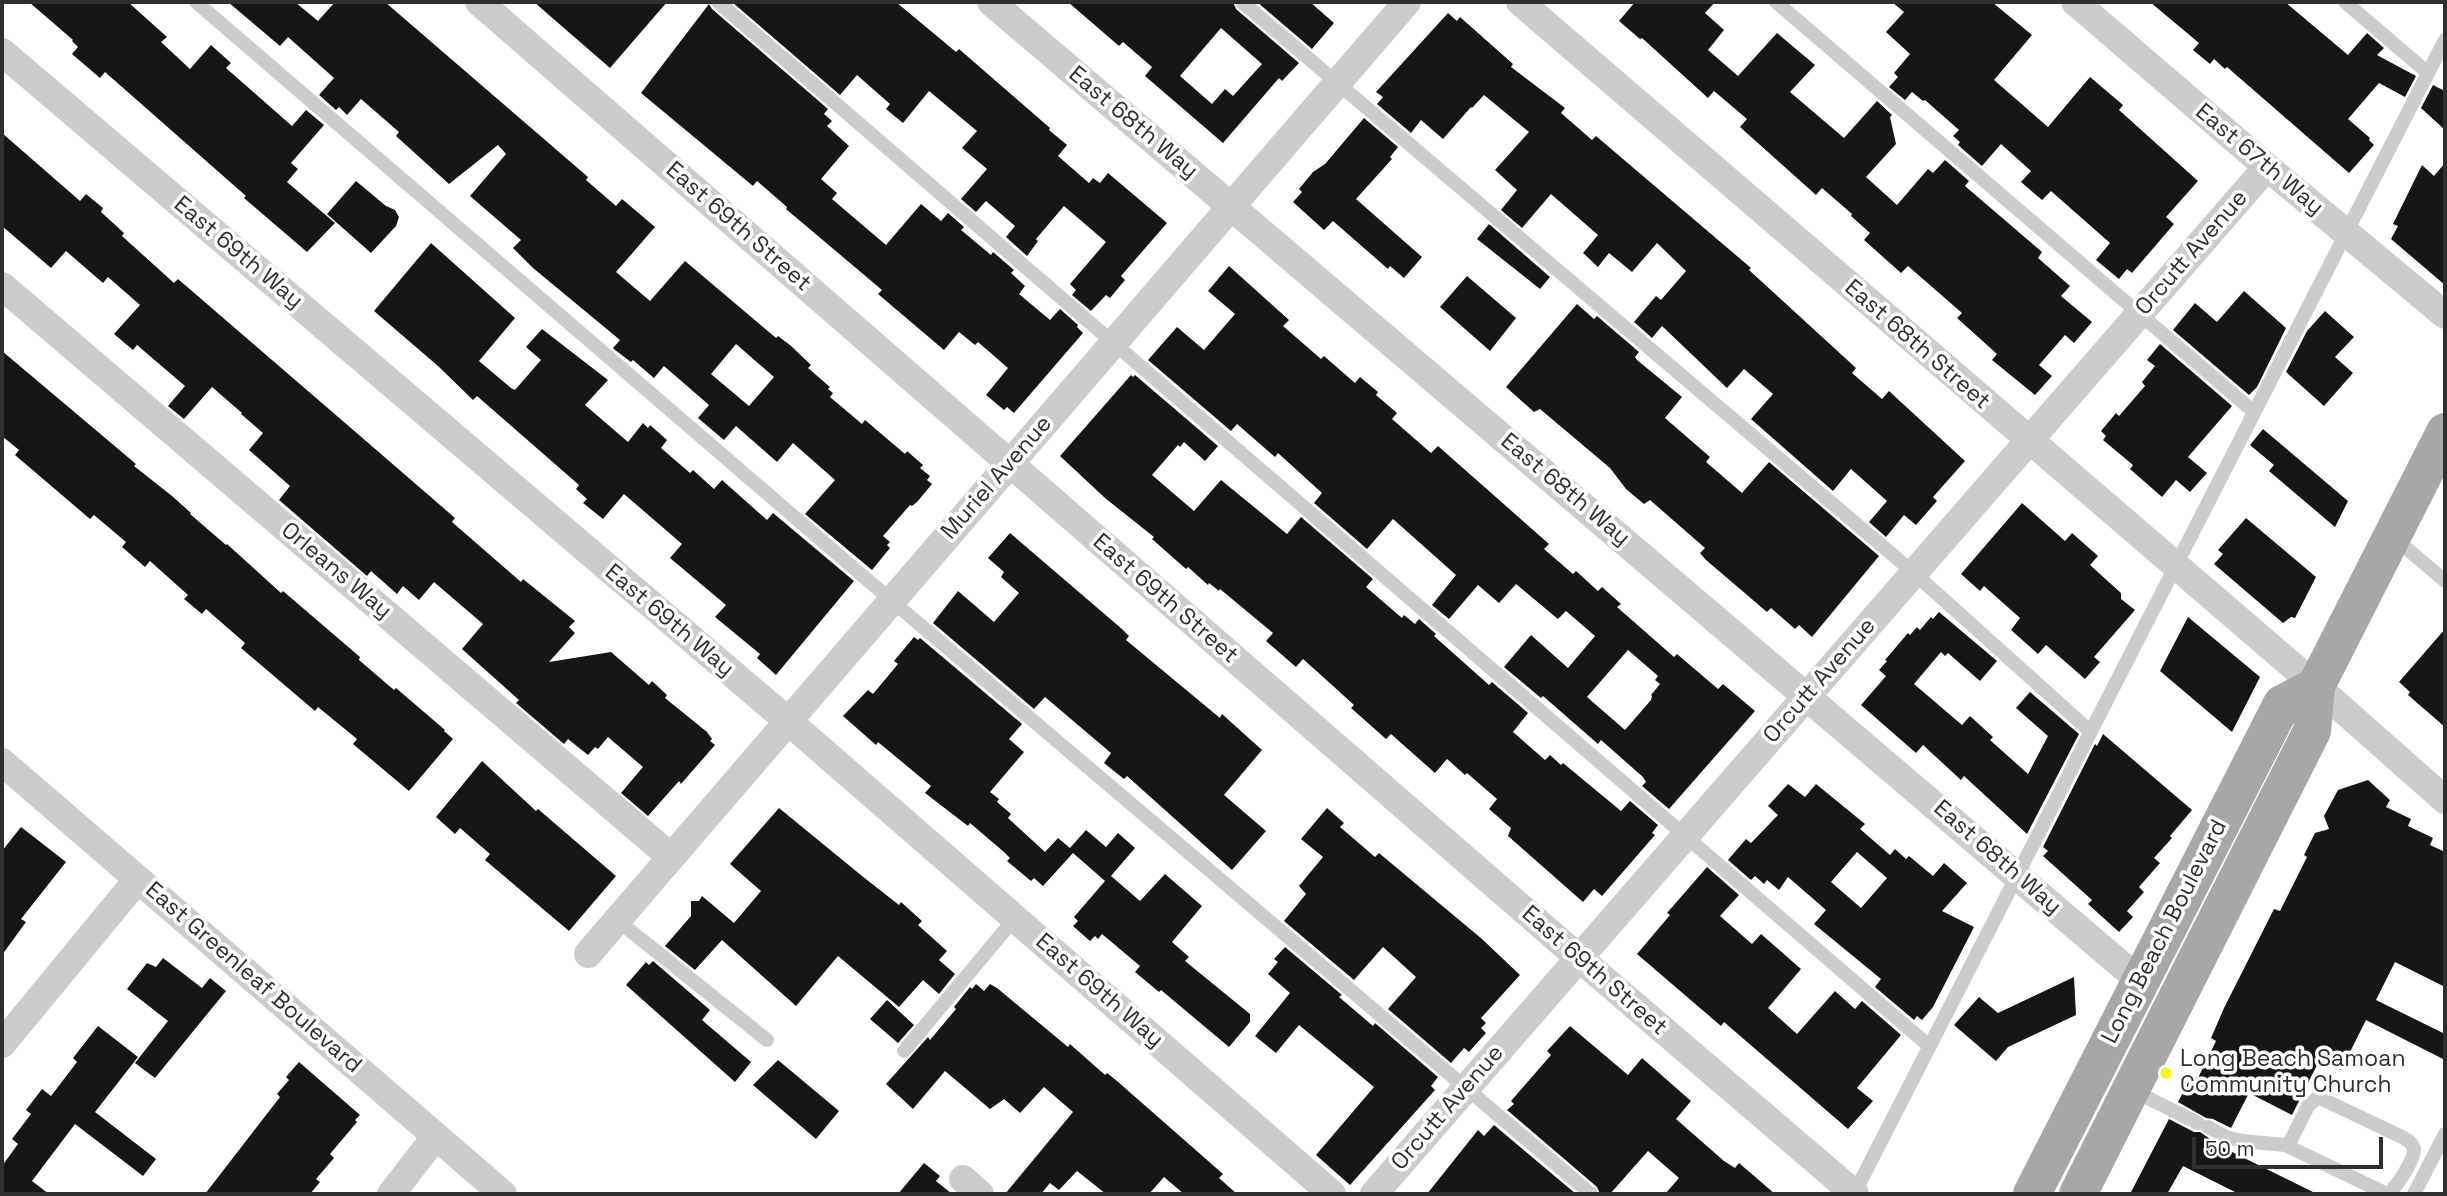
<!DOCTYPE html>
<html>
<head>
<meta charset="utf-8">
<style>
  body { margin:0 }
  #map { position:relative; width:2447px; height:1196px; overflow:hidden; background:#fff; font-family:"Space Grotesk",sans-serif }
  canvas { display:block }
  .frame { position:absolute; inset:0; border:4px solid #2f2f2f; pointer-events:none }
  .scale { position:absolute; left:2192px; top:1137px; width:191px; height:32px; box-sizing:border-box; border:4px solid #2f2f2f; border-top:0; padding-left:9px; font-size:21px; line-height:24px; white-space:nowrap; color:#2f2f2f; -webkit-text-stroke:5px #fff; paint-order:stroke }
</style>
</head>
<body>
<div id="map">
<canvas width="2447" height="1196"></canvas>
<div class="frame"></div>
<div class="scale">50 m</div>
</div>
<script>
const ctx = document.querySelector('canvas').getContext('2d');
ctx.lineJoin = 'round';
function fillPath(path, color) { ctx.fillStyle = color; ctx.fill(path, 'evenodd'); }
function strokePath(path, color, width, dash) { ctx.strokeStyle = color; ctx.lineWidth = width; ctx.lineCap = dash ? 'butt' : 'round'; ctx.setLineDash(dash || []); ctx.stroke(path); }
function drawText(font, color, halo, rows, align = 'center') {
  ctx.font = font + ' "Space Grotesk",sans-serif'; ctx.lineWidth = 7; ctx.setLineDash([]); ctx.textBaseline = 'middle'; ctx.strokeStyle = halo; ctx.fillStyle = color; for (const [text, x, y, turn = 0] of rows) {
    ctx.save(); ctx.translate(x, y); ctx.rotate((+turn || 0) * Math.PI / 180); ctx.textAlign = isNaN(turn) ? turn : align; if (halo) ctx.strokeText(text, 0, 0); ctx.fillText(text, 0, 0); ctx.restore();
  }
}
fillPath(new Path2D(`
  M29,2H128L167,37L161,42L190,69L211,45L231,63L226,68L292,126L306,110L324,125L291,163L298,169L287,182L335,223L307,252L244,198L246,196L105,72L100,78L72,54L78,47L72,41L73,40Z
  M228,2H295L318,21L335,2H385L588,177L586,180L616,206L622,199L655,227L616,272L650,301L685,261L776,338L778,336L790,345L811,365L808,368L830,387L828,389L833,393L830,397L862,424L865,420L905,454L907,451L923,465L920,468L930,476L927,480L932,484L917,502L912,506L910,505L883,536L890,542L887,545L890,548L872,570L805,514L835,480L793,443L777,462L736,426L724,440L698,418L709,405L664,366L654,378L633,360L631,362L615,350L613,348L620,340L533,268L513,248L521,240L470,196L506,154L498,145L449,184L396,136L399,132L361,99L347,115L339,107L336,110L319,95L334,78L288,37L280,46ZM736,344L774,377L749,406L711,374Z
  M534,2H667L610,68Z
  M732,2H896L956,52L959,49L1050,128L1049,130L1067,145L1058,156L1089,183L1093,178L1100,183L1108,173L1167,223L1121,276L1125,280L1110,298L1106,295L1091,311L1072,295L1076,290L1070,284L1106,242L1064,206L1036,239L1038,241L1027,256L1006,237L1015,226L986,201L976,212L961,199L987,169L962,148L977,131L929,91L903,123L886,109L890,104L857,75L840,95Z
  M1068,2H1233L1236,9L1299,63L1282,81L1279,78L1223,143L1145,76L1152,67L1123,42L1119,46ZM1221,28L1262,64L1233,96L1225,89L1212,104L1180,76Z
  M1257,2H1310L1334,23L1312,49Z
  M1635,2H1715L1705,13L1724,30L1708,50L1738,76L1777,33L1815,65L1790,92L1844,138L1877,101L1892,115L1890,117L1896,144L1866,177L1897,205L1928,169L1933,173L1945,160L1969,181L1965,186L2042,252L2038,258L2070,286L2061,296L2092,322L2074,343L2065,335L2039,365L2052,376L2035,395L1992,360L1997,354L1957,318L1962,313L1908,266L1901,273L1864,240L1870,233L1851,216L1852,214L1822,188L1816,195L1740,127L1747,119L1714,91L1708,98L1642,38L1640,39L1619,21Z
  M1892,2H1992L2032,35L1994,80L2048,127L2090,77L2123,105L2119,110L2198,181L2166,217L2174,224L2132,273L2127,269L2119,279L2096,260L2110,243L2051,191L2042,200L2021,182L2031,171L2001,144L1982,166L1958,145L1960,142L1953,136L1959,130L1925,100L1923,101L1912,92L1905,100L1889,87L1898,77L1894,73L1910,54L1886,32L1904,12Z
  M2150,2H2285L2348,55L2367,33L2384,48L2377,55L2416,76L2405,97L2379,83L2348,119L2370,138L2369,140L2374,145L2349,173L2227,67L2225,69L2214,59L2210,64L2193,50L2199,43Z
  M709,4L712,9L828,109L824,114L832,121L827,126L849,146L821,179L837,193L832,199L886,245L921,204L941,221L948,213L964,227L961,230L991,255L993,252L1014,270L1011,273L1025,286L1019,294L1050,320L1060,309L1078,325L1077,327L1083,333L1014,413L1007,407L1004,410L986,395L1008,368L978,342L975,345L959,332L944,350L878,294L882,290L786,209L787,207L757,181L753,186L641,93Z
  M1448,13L1457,21L1460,17L1513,64L1511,67L1565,108L1561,113L1592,140L1596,136L1751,268L1749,270L1856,368L1852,373L1882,399L1889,391L1965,461L1933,497L1937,501L1916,525L1904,515L1886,537L1869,522L1887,501L1851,469L1833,491L1751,419L1773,394L1744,369L1727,388L1662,326L1652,338L1634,322L1656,296L1661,300L1686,271L1657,243L1632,272L1609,253L1598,267L1583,253L1598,235L1551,194L1522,228L1501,210L1517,190L1495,170L1529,132L1484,95L1472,108L1471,107L1443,139L1421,120L1411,133L1377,104L1383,97L1376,92Z
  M2433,85L2445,91V130L2421,108Z
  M1364,118L1398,147L1390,157L1392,159L1356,199L1422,257L1404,278L1390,266L1388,269L1333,221L1324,230L1293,202L1302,192L1299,189L1313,172L1325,164Z
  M2,133L80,201L86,194L103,208L101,212L124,233L122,236L174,283L178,279L366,441L455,518L452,522L521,582L523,579L575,621L569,627L575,633L549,662L611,652L649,685L652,681L667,695L665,698L707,732L712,739L710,741L715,745L681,784L679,781L648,816L621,793L643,767L608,737L598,749L595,747L588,755L568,739L564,744L516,703L519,700L462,649L483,624L434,582L419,600L403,586L397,594L371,571L367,576L279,500L290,486L249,450L263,433L241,414L242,413L212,387L184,419L168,406L185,386L137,345L133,350L114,334L140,305L108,277L103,283L66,251L51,268L2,226Z
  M2445,163V285L2391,239L2398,226L2393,224L2422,165L2434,176Z
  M356,181L386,206L395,210L399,217L396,226L371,253L327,214Z
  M1489,224L1550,277L1540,289L1477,239Z
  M431,243L515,318L479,361L511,388L515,390L541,360L526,347L542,329L608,380L585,405L628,442L643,423L648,428L650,425L667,440L661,448L690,473L693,470L714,489L722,480L767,520L773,513L854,581L776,675L757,658L760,654L715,617L726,605L670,558L682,544L624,494L603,519L583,503L587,499L576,489L579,485L477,396L473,400L438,366L374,311Z
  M1229,266L1289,320L1283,326L1321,359L1324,356L1355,383L1360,377L1378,392L1376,395L1397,413L1392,419L1431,453L1438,446L1549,544L1544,549L1573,574L1576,571L1598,591L1602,587L1621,604L1617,607L1674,657L1677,654L1718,689L1723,684L1755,711L1669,809L1642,786L1646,782L1643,777L1601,740L1598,744L1543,696L1541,698L1504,667L1531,635L1568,668L1595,636L1566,611L1558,619L1516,584L1499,603L1478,585L1449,619L1432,605L1456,575L1393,519L1367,549L1314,503L1322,493L1278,453L1275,457L1237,424L1231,431L1148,360L1177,327L1204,350L1235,314L1208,291ZM1628,650L1658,676L1655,680L1660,684L1651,695L1652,696L1651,700L1625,730L1587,697Z
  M1467,276L1516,318L1490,351L1440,307Z
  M2244,291L2286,328L2257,387L2249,395L2173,330L2195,303L2217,322Z
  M1577,304L1594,319L1597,316L1639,352L1635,357L1637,360L1682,397L1665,418L1710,457L1706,462L1742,493L1769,462L1879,556L1812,637L1799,625L1795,629L1771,608L1767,612L1706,560L1700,553L1705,548L1650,500L1644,504L1626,489L1610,468L1597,457L1540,409L1534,412L1506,387Z
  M2325,311L2354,337L2335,357L2353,373L2324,406L2286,372L2307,331Z
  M2160,344L2232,406L2188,457L2207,473L2190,492L2176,480L2162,497L2130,469L2133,465L2103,440L2106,436L2101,431L2116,413L2119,416L2145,386L2142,382L2155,366L2147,360Z
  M2,351L136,464L134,466L172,496L191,513L190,514L226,545L227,544L281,593L283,591L360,657L359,660L394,690L396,688L445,730L444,731L453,739L409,791L353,744L357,739L318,707L315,711L241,648L245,643L206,609L202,614L184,599L188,595L150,561L145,567L122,547L126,542L94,515L90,519L15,455L19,450L2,436Z
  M1131,375L1133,377L1135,375L1218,446L1205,461L1184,442L1180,447L1178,445L1152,475L1194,511L1221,480L1287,534L1301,517L1373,579L1366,587L1402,618L1404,615L1415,624L1419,619L1436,634L1434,636L1489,685L1492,682L1528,713L1513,732L1545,760L1550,755L1561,765L1563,763L1621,811L1630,801L1658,825L1652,833L1655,835L1602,896L1594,889L1583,902L1508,836L1511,828L1489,809L1497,799L1467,773L1465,775L1447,759L1435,773L1391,734L1386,739L1351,708L1354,705L1332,685L1303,659L1296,667L1266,641L1273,633L1220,589L1219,591L1209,583L1208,585L1188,567L1186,569L1152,539L1154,537L1105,498L1060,456Z
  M2263,429L2348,501L2335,527L2269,471L2274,465L2250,445Z
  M2022,503L2065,541L2072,533L2098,556L2090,565L2121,593V599L2135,610L2094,657L2100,662L2085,679L2046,645L2038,654L2011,630L2020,618L1984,586L1980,591L1961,574Z
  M2246,518L2316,577L2295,618L2291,617L2283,623L2214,564L2223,554L2218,550Z
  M1010,533L1122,629L1129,636L1126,640L1220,718L1222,714L1262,750L1224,795L1266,831L1232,870L1127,776L1124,779L1104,763L1111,753L1045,697L1034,709L933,623L958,591L994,622L1019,593L1001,577L1004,572L988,558Z
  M1939,612L1997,661L1980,681L1948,653L1945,656L1941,652L1914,684L1962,725L1970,716L1993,737L1990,740L2028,774L2048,736L2016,708L2030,692L2079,734L2027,834L1964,776L1961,780L1923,745L1916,753L1861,705L1886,676L1879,670L1887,661L1885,660L1908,633L1910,635L1917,627L1920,630L1931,617L1933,619Z
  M2188,617L2260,677L2232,732L2160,671Z
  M2445,629V727L2408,695L2410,692L2399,682Z
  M914,637L918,640L920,638L1022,724L1009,739L1024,752L990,792L999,799L997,802L1011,814L1008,818L1045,852L1058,838L1070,848L1086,830L1106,847L1118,833L1135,848L1111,876L1140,901L1165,874L1202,906L1172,942L1189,957L1185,961L1250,1014V1022L1229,1047L1161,990L1159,992L1135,972L1140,966L1102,934L1098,939L1095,936L1090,941L1073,926L1078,921L1074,917L1105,881L1073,853L1043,886L1034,878L1031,881L1007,861L1010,858L1004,852L970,823L968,826L925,793L931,786L878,742L876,745L843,716L868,690L873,694L898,664L894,661Z
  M2103,734L2192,810L2170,836L2172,838L2154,858L2160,863L2139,887L2144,892L2127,911L2133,917L2119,932L2088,904L2092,900L2043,856L2048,851L2043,847L2095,744L2097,746Z
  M482,761L536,811L538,809L616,876L569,931L485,860L490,854L460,828L455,834L436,817Z
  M2368,780L2390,800L2386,807L2411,819L2408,826L2433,838L2430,845L2445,852V987L2395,962L2376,1000L2445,1034V1060L2366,1020L2341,1070L2320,1059L2292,1115L2249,1093L2231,1128L2213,1119L2206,1118L2178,1102L2192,1075L2198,1078L2216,1041L2211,1038L2224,1008L2274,909L2280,911L2307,857L2304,855L2315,833L2329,829L2324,816L2338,790Z
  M1788,784L1805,797L1816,784L1865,824L1860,829L1890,855L1895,849L1906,859L1909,856L1933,876L1944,863L1967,883L1942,911L1974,927L1933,1007L1922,1020L1917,1016L1914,1020L1875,987L1881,979L1814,924L1826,910L1788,877L1779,890L1767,880L1764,884L1755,876L1751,880L1728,860L1746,839L1751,843L1778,815L1768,806ZM1857,852L1887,878L1861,908L1831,882Z
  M779,808L862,876L899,905L901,902L922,921L918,925L947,951L939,960L955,974L939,994L923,980L899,1007L838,956L796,1006L722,940L695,970L665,946L691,916V901H699L702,896L734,923L761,891L730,864Z
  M1327,808L1344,823L1340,827L1375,857L1379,853L1482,939L1520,975L1481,1018L1486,1023L1481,1028L1486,1033L1469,1052L1464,1048L1451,1063L1388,1009L1416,977L1383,947L1354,980L1284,921L1306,894L1299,886L1323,857L1301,839Z
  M21,827L66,862L21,919L26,922L2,955V851Z
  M1707,867L1739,895L1720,916L1752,944L1761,934L1801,969L1768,1008L1797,1034L1835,991L1855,1009L1862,1001L1901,1035L1857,1088L1873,1101L1848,1129L1724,1022L1721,1026L1637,954L1670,915L1667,913Z
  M1285,947L1342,995L1339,997L1373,1026L1375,1023L1438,1077L1431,1086L1435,1090L1350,1185L1316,1155L1374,1087L1299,1025L1276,1053L1255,1036L1290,993L1268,974L1278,962L1274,959Z
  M163,958L202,988L210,978L226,991L155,1078L135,1063L168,1021L127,989L147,963L156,967Z
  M653,961L710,1010L702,1020L751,1062L735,1082L626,985L646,962L649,965Z
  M2074,977L2076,1015L2008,1047L1996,1061L1954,1025L1979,997L1998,1013Z
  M976,984L984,991L990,984L997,988L1068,1047L1070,1044L1105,1075L1107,1073L1117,1081L1223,1174L1219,1178L1237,1194H1184L1164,1177L1149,1194H1106L1077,1171L1059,1190L1050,1183L1041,1194H1005L1073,1112L1044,1087L1020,1113L1004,1099L990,1109L945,1071L913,1109L886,1084L928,1037L930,1040L956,1009L954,1007L970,987L972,989Z
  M887,1000L914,1025L898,1043L870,1019Z
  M98,1026L138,1057L95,1112L156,1159L143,1176L75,1124L32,1181L49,1194H2V1166L18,1144L12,1139L31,1114L26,1110L42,1089L51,1096L77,1062L73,1058Z
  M1570,1026L1628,1075L1642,1058L1691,1101L1676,1119L1724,1161L1735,1168L1739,1163L1775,1194H1665L1679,1178L1648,1151L1610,1194H1600L1597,1187L1507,1110L1514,1104L1511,1101L1551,1055L1547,1051Z
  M778,1060L839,1111L816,1139L753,1085Z
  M299,1062L360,1115L355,1120L357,1122L330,1154L334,1158L316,1179L320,1182L310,1194H205L280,1097L277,1094L289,1080L286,1077Z
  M2169,1119L2194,1132H2200L2222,1147L2317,1194H2239L2183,1166L2167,1194H2130Z
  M1494,1125L1576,1194H1427L1478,1130L1484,1136Z
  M924,1163L940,1176L936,1181L952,1194H898Z`), '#161616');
strokePath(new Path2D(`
  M196,2L892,601L1591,1194
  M718,2L1929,1046
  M1242,2L1914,573L2091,732
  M1776,2L2254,412
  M2345,2L2428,73
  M2393,537L2445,581
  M617,920L767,1040
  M904,1051L1015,918
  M2132,1090L2198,1123
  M2208,1127L2226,1137L2242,1141L2285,1145L2387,1194C2395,1190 2415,1159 2414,1149C2413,1143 2407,1140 2402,1137L2318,1097L2308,1106L2288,1146
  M1854,1194L2445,40
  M2414,1194L2445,1134`), '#ccc', 14);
strokePath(new Path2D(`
  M479,2L1579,958L1855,1194
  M991,2L2139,980
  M1520,2L2316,686L2445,800
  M2075,2L2267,167L2445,315
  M2,52L788,721L1332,1194
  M2,286L671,857
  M2,762L503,1194
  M588,954L1407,2
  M2,1044L138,879
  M963,1179L980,1194
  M391,1194L436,1136
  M1374,1194L2267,167`), '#ccc', 28);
strokePath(new Path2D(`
  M2032,1194L2282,704L2316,686
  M2078,1194L2312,731L2316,686L2445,432`), '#a7a7a7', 38);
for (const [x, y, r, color] of [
  [2166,1073,7,"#f1f621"]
]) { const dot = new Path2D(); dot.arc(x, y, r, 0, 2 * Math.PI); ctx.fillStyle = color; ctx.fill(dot); strokePath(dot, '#fff', 2.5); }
drawText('23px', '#2f2f2f', '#fff', [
  ["East 68th Way",1133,123,40],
  ["East 67th Way",2259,160,40],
  ["East 69th Street",738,227,41],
  ["East 69th Way",238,253,40],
  ["Orcutt Avenue",2192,253,-49],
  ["East 68th Street",1917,345,41],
  ["Muriel Avenue",997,478,-49],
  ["East 68th Way",1565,490,40],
  ["Orleans Way",336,571,40],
  ["East 69th Street",1165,599,41],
  ["East 69th Way",669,621,40],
  ["Orcutt Avenue",1820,681,-49],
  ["East 68th Way",1997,858,41],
  ["Long Beach Boulevard",2165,932,-63],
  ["East 69th Street",1594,971,41],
  ["East Greenleaf Boulevard",253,978,41],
  ["East 69th Way",1099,991,41],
  ["Orcutt Avenue",1448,1108,-49]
]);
drawText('23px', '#2f2f2f', '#fff', [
  ["Long Beach Samoan",2180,1060],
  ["Community Church",2180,1086]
], 'left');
</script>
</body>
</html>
